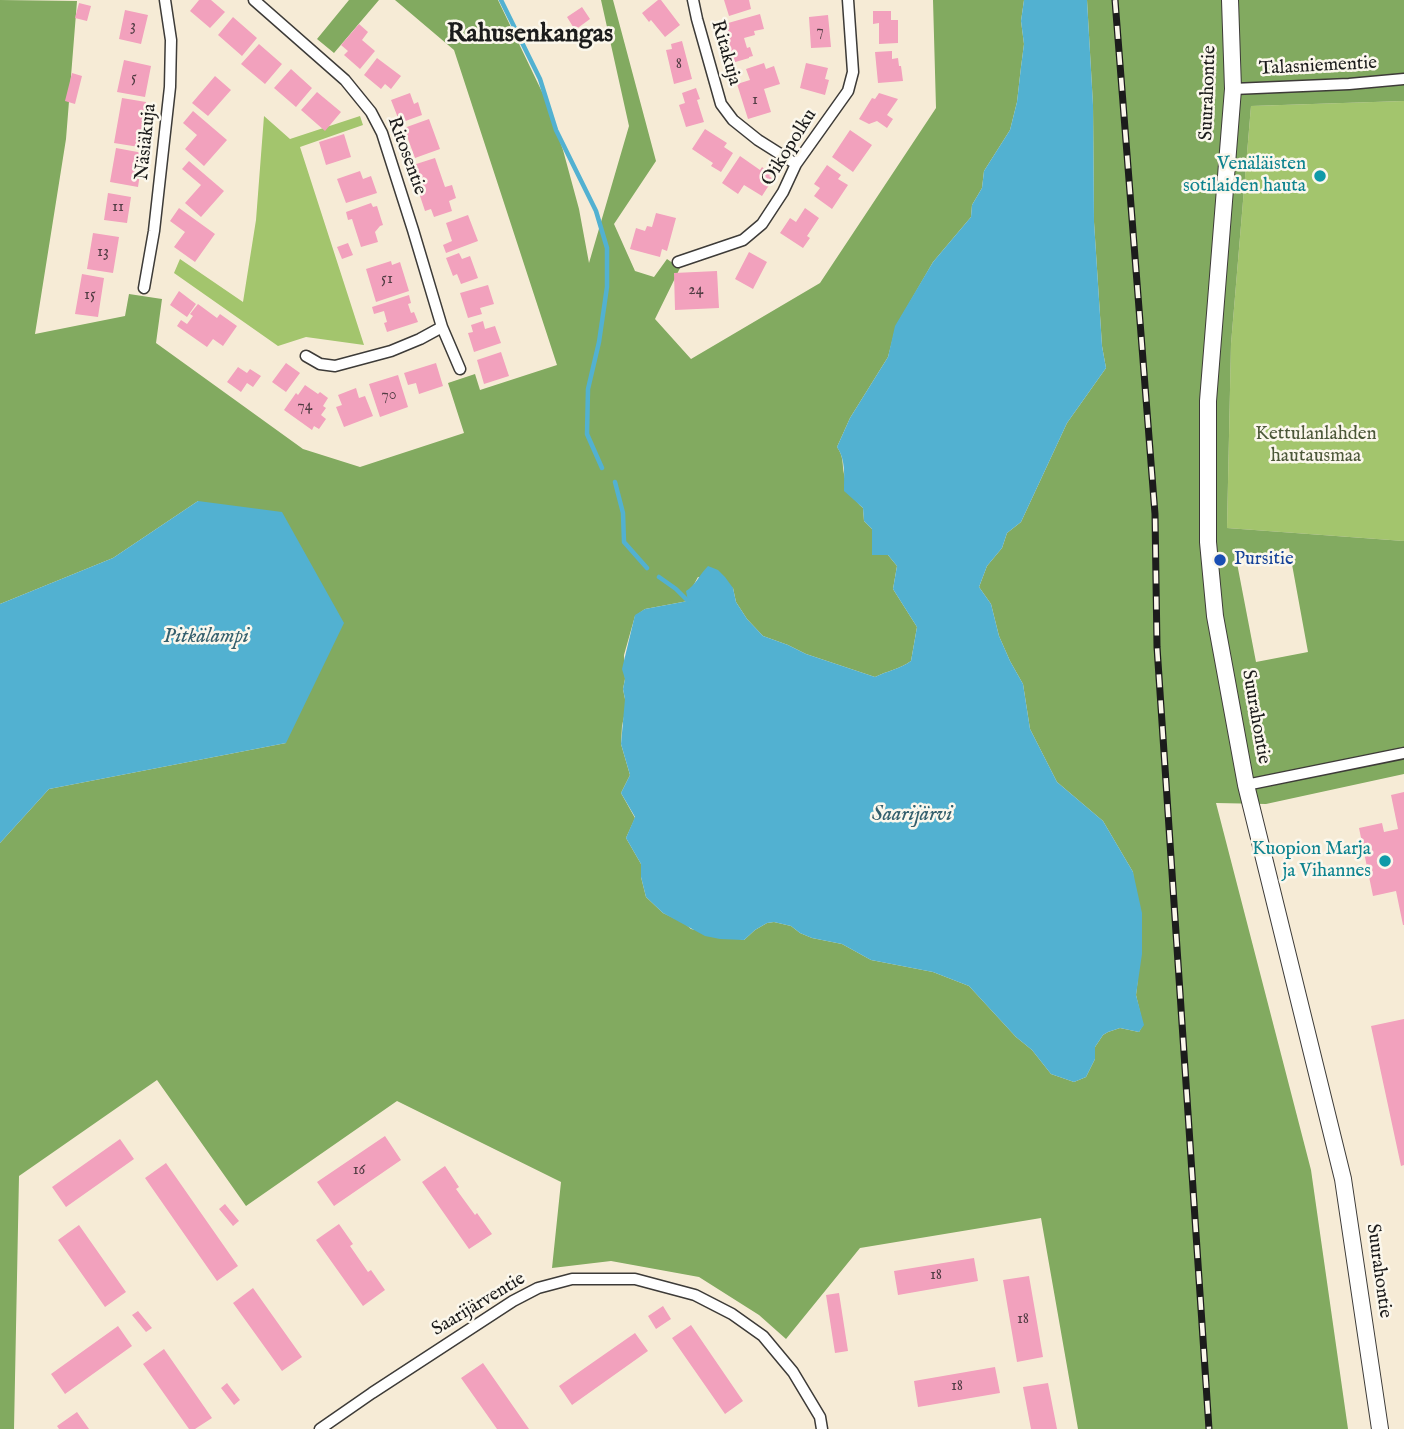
<!DOCTYPE html>
<html>
<head>
<meta charset="utf-8">
<style>
  body { margin:0 }
  canvas { display:block; background:#f6ebd6 }
</style>
</head>
<body>
<canvas width="1404" height="1429"></canvas>
<script>
const ctx = document.querySelector('canvas').getContext('2d');
ctx.lineJoin = 'round';
function fillPath(path, color) { ctx.fillStyle = color; ctx.fill(path, 'evenodd'); }
function strokePath(path, color, width, dash) { ctx.strokeStyle = color; ctx.lineWidth = width; ctx.lineCap = dash ? 'butt' : 'round'; ctx.setLineDash(dash || []); ctx.stroke(path); }
function drawText(font, color, halo, rows, align = 'center') {
  ctx.font = font + ' "IM FELL English",serif'; ctx.lineWidth = 5; ctx.setLineDash([]); ctx.textBaseline = 'middle'; ctx.strokeStyle = halo; ctx.fillStyle = color; for (const [text, x, y, turn = 0] of rows) {
    ctx.save(); ctx.translate(x, y); ctx.rotate((+turn || 0) * Math.PI / 180); ctx.textAlign = isNaN(turn) ? turn : align; if (halo) ctx.strokeText(text, 0, 0); ctx.fillText(text, 0, 0); ctx.restore();
  }
}
fillPath(new Path2D(`
  M1404,101V541L1227,528L1231,344L1251,106Z
  M264,116L290,139L360,116L363,125L300,147L364,345L306,337L278,346L174,273L180,259L243,302L256,220Z`), '#a3c56d');
fillPath(new Path2D(`
  M0,0L77,1L66,139L35,334L125,316L129,294L162,299L156,343L303,449L360,467L464,433L448,383L475,374L480,390L557,365L454,50L395,0H498L544,96L563,150L579,209L589,263L629,126L601,0H613L656,161L614,224L635,271L654,277L667,259L680,268L655,319L691,359L820,283L936,108L933,0H1024L1021,21L1024,44L1021,67L1017,102L1010,130L984,171L982,188L972,205L971,217L933,262L896,326L888,357L850,418L837,447C844,457 842,464 844,474C846,487 854,501 863,508L864,521L872,529V555H888L897,566L893,589L917,627L911,661C900,669 887,671 875,677L806,654L788,645L763,636L747,619L736,602L733,588L698,577L692,588L688,601L645,609L635,616L624,655L625,679L623,689L625,699V712L622,726L621,744L630,775L621,793L635,818L626,838L641,864V877L646,897L663,913L684,923L691,929L744,940L755,930L767,923L774,922L791,926L800,933L812,938L842,944L871,960L933,972L969,986L1016,1037L1032,1050L1051,1074L1074,1082L1086,1077L1095,1059V1047L1103,1035L1108,1032L1120,1028L1139,1032L1143,1025L1136,995L1138,978L1133,872L1103,821L1057,782L1030,729L1023,684L1010,661L999,636L991,604L979,587L987,566L1002,548L1007,533L1021,522L1067,423L1106,368L1102,346L1094,222L1093,105L1087,0H1404V101L1251,106L1231,344L1227,528L1404,541V774L1266,804L1216,803L1311,1170L1348,1429H1078L1041,1218L860,1248L786,1339L759,1315L699,1277L611,1261L552,1268L561,1182L397,1101L246,1206L157,1080L19,1176L14,1429H0V843L49,789L286,743L198,501L113,558L0,604ZM1289,548L1308,652L1256,662L1236,558L1262,555Z
  M349,0H379L334,53L317,39Z`), '#82aa60');
fillPath(new Path2D(`
  M1024,0H1087L1093,105L1094,222L1102,346L1106,368L1067,423L1021,522L1007,533L1002,548L987,566L979,587L991,604L999,636L1010,661L1023,684L1030,729L1057,782L1103,821L1133,872L1142,913V954L1136,995L1144,1025L1139,1032L1120,1028L1108,1032L1103,1035L1095,1047V1059L1086,1077L1074,1082L1051,1074L1032,1050L1016,1037L969,986L933,972L871,960L842,944L812,938L800,933L791,926L774,922L767,923L755,930L744,940L720,939L705,936L663,913L646,897L641,877V864L626,838L635,817L621,793L630,775L621,744L625,699L623,689L625,679L622,669L635,615L645,609L688,601L686,591C695,586 700,574 708,566L718,570L725,577L733,588L736,602L747,619L763,636L788,645L806,654L875,677C887,671 900,669 911,661L917,627L893,589L897,566L888,555H872V529L864,521L863,508L844,491C844,476 846,460 837,447L850,418L888,357L895,326L933,262L971,217L972,205L982,188L984,171L1010,130L1017,102L1021,67L1024,44L1021,21Z
  M198,501L282,512L344,623L286,743L49,789L0,843V604L113,558Z`), '#52b1d1');
strokePath(new Path2D(`
  M501,0L540,79L556,130L596,211L607,248V287L599,342L588,389L587,434L602,468
  M615,482L623,513L624,542L647,568
  M659,577L676,589L688,601`), '#52b1d1', 4.5);
fillPath(new Path2D(`
  M199,0H211L225,12L210,28L190,11Z
  M658,0H661L680,25L665,37L651,20L649,22L642,13Z
  M724,0H749L751,9L729,16Z
  M79,3L91,6L87,21L75,18Z
  M582,7L590,19L575,30L567,17Z
  M125,10L148,15L141,44L119,39Z
  M873,11H891V20H898V43L879,44V23L873,24Z
  M760,14L764,29L754,31L755,35L744,38L747,48L750,47L753,56L749,57V58L732,63L721,25Z
  M828,15L831,47L811,48L809,17Z
  M233,17L257,38L242,56L218,35Z
  M359,24L368,32L362,40L375,51L360,69L344,55L348,51L341,45Z
  M682,41L692,79L674,84L666,50L672,49L671,44Z
  M259,44L282,64L265,84L241,64Z
  M892,51V59L898,58L899,66H901L903,81L878,83L875,52Z
  M377,58L401,76L391,89L385,84L381,89L364,75Z
  M124,60L151,66L145,97L117,92Z
  M764,63L766,69L774,66L780,84L764,89L771,112L748,119L737,84L750,80L746,69Z
  M806,63L828,68L825,79L829,80L825,95L800,88Z
  M291,69L312,88L296,107L274,88Z
  M72,73L82,76L75,104L65,101Z
  M215,76L231,90L208,116L192,103Z
  M696,88L700,99L697,100L704,122L686,127L679,105L685,103L682,93Z
  M317,92L341,112L325,131L301,110Z
  M410,93L414,104L418,102L422,115L400,123L391,100Z
  M879,93L898,99L887,115L893,119L887,128L877,121L869,124L859,119L872,98L875,99Z
  M122,98L146,102L139,147L114,143Z
  M193,111L227,140L204,166L185,149L197,135L183,123Z
  M429,119L440,149L415,158L404,128Z
  M705,129L727,143L724,147L733,153L721,172L711,166L713,163L692,149Z
  M850,130L872,145L853,172L832,157Z
  M344,134L351,157L326,165L319,142Z
  M116,148L143,153L138,187L110,182Z
  M740,156L760,170L762,167L771,174L769,176L773,179L762,196L744,185L738,194L722,183Z
  M435,158L445,187L452,185L456,198L449,201L452,211L434,217L431,209L425,211L410,166Z
  M189,161L224,191L201,217L185,203L201,185L182,169Z
  M827,165L841,175L838,179L848,185L832,209L814,196L820,188L814,184Z
  M360,171L363,179L371,176L377,193L346,203L337,179Z
  M108,193L131,197L127,223L104,220Z
  M371,203L373,207L377,206L383,225L380,226L375,232L378,242L361,247L352,219L348,220L346,212Z
  M179,208L215,234L195,262L174,247L185,232L170,221Z
  M805,208L819,218L807,236L810,238L803,248L780,233L790,218L796,222Z
  M656,213L676,218L667,251L662,249L660,257L630,249L636,228L645,231L647,226L652,227Z
  M468,215L478,241L446,253L443,245L452,241L446,223Z
  M93,233L119,237L113,273L87,269Z
  M348,243L353,255L342,259L337,247Z
  M749,252L767,262L753,289L735,279Z
  M459,253L462,259L470,256L478,278L461,284L457,274L453,276L446,258Z
  M391,261L392,265L400,262L409,291L376,302L366,269Z
  M717,271L719,308L675,310L674,273Z
  M82,274L104,278L98,317L75,314Z
  M488,285L494,304L480,308L482,314L468,318L460,293Z
  M179,291L196,304L187,317L170,305Z
  M409,295L411,303L408,304L411,313L414,312L418,322L387,332L384,323L387,322L384,311L374,314L372,307Z
  M198,304L217,318L220,314L237,326L223,346L213,339L207,347L177,326L181,320L187,324L193,316L190,314Z
  M483,321L485,329L495,326L501,343L474,352L468,333L473,332L471,325Z
  M501,352L509,376L484,384L477,360Z
  M286,363L300,373L286,392L272,382Z
  M436,363L443,386L419,394L416,383L408,385L404,373Z
  M238,367L247,373L250,369L261,376L253,387L247,383L241,392L227,382Z
  M398,375L408,407L380,417L369,384Z
  M305,385L318,394L320,392L328,398L323,406L326,408L321,415L326,419L319,429L314,426L312,430L284,410L296,393L298,395Z
  M356,388L359,398L365,396L373,416L344,427L336,407L342,405L338,395Z
  M1404,792V925H1403L1396,891L1373,896L1359,828L1382,823L1384,832L1398,829L1391,795Z
  M1404,1019V1165L1401,1166L1371,1026Z
  M385,1136L401,1160L334,1206L317,1182Z
  M120,1139L134,1159L66,1207L52,1187Z
  M166,1163L238,1266L217,1281L145,1178Z
  M445,1166L459,1187L456,1189L475,1215L477,1213L492,1234L469,1249L422,1182Z
  M225,1204L239,1221L233,1226L219,1209Z
  M339,1224L353,1244L350,1246L368,1272L371,1270L385,1290L363,1306L316,1240Z
  M79,1225L126,1292L105,1307L58,1240Z
  M974,1258L978,1281L898,1295L894,1271Z
  M1029,1276L1043,1357L1017,1362L1003,1280Z
  M253,1288L302,1357L282,1371L233,1303Z
  M839,1293L848,1351L835,1353L826,1295Z
  M663,1306L671,1319L656,1329L648,1316Z
  M138,1311L152,1328L146,1332L132,1315Z
  M691,1325L743,1401L725,1414L672,1338Z
  M118,1326L132,1346L65,1394L51,1374Z
  M635,1333L648,1351L572,1405L559,1386Z
  M164,1349L212,1418L195,1429H189L143,1364Z
  M483,1363L529,1429H497L461,1378Z
  M995,1367L1000,1393L918,1407L914,1381Z
  M227,1383L240,1400L234,1405L221,1388Z
  M1048,1383L1057,1429H1031L1023,1387Z
  M77,1412L89,1429H59L57,1426Z`), '#f2a1bd');
const street = new Path2D(`
  M254,0L345,80L371,112L382,133L413,230L442,327L460,369
  M693,0L697,19L721,104L733,120L758,140L796,164
  M1233,89L1349,84L1404,79
  M678,262L743,240L762,224L783,192L796,164L848,91L853,72L848,0
  M144,288L154,231L170,87L171,40L165,0
  M306,356L320,364L335,366L391,351L420,339L442,327
  M1246,785L1404,753
  M320,1429L372,1393L513,1301L538,1288L572,1279H635L695,1295L732,1314L763,1336L793,1372L820,1417L822,1429`);
const secondary = new Path2D(`
  M1230,0L1233,89L1208,401V542L1215,616L1246,785L1343,1179L1380,1429`);
strokePath(street, '#3d3b38', 13);
strokePath(secondary, '#3d3b38', 18);
strokePath(street, '#fff', 10);
strokePath(secondary, '#fff', 16);
const rail = new Path2D(`
  M1115,0L1155,514L1157,647L1209,1429`);
strokePath(rail, '#1c1c1c', 7);
strokePath(rail, '#fbf7ec', 4.5, [13]);
for (const [x, y, r, color] of [
  [1320,176,7,"#0f9aa8"],
  [1220,560,7,"#1a4fb4"],
  [1385,861,7,"#0f9aa8"]
]) { const dot = new Path2D(); dot.arc(x, y, r, 0, 2 * Math.PI); ctx.fillStyle = color; ctx.fill(dot); strokePath(dot, '#fbf7ec', 2.5); }
drawText('16px', '#523d44', null, [
  ["3",133,27],
  ["7",820,32],
  ["8",679,65],
  ["5",134,79],
  ["1",755,101],
  ["11",118,208],
  ["13",103,253],
  ["51",387,280],
  ["24",696,291],
  ["15",90,296],
  ["70",389,396],
  ["74",305,407],
  ["16",359,1171],
  ["18",936,1276],
  ["18",1023,1320],
  ["18",957,1387]
]);
drawText('19px', '#1c1c1c', '#fbf7ec', [
  ["Ritakuja",725,53,74],
  ["Talasniementie",1318,67,-3],
  ["Suurahontie",1209,93,-88],
  ["Näsiäkuja",147,142,-84],
  ["Oikopolku",790,148,-58],
  ["Ritosentie",406,156,70],
  ["Suurahontie",1255,717,80],
  ["Suurahontie",1378,1271,82],
  ["Saarijärventie",479,1305,-31]
]);
drawText('19px', '#0d838f', '#fbf7ec', [
  ["Venäläisten",1306,165],
  ["sotilaiden hauta",1306,187],
  ["Kuopion Marja",1371,850],
  ["ja Vihannes",1371,872]
], 'right');
drawText('19px', '#4b5738', '#fbf7ec', [
  ["Kettulanlahden",1316,435],
  ["hautausmaa",1316,457]
]);
drawText('19px', '#164399', '#fbf7ec', [
  ["Pursitie",1234,560]
], 'left');
drawText('italic 21px', '#345f6d', '#fbf7ec', [
  ["Pitkälampi",206,638],
  ["Saarijärvi",912,816]
]);
drawText('bold 26px', '#1c1c1c', '#fbf7ec', [
  ["Rahusenkangas",530,36]
]);
</script>
</body>
</html>
